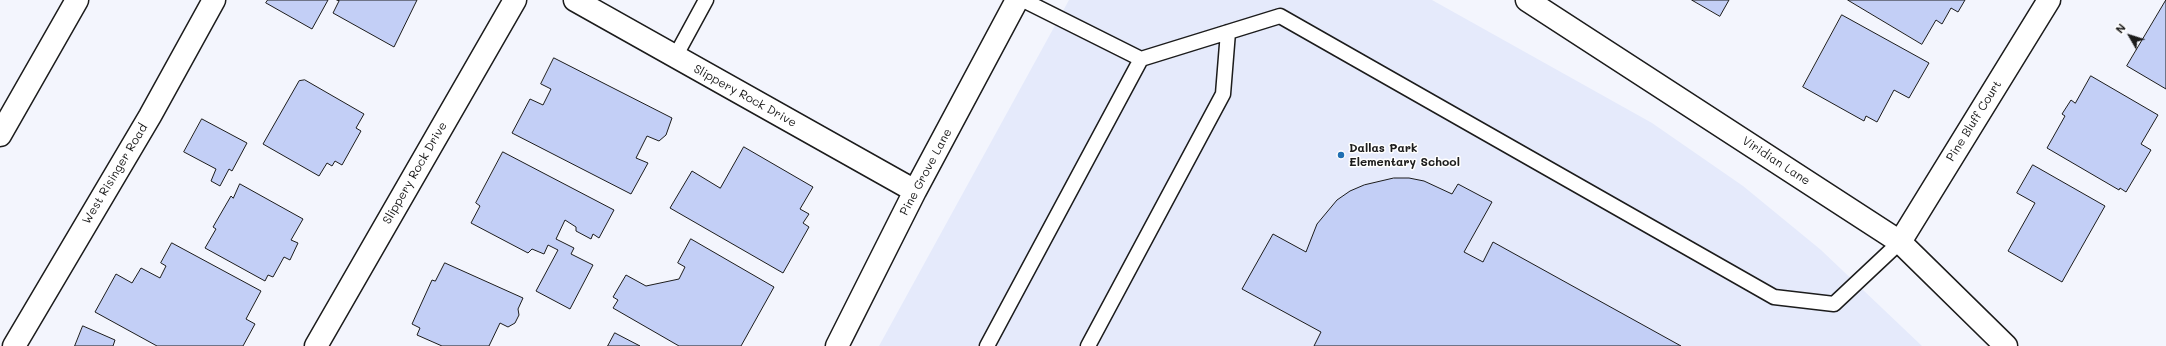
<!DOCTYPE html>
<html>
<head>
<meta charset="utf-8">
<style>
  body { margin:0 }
  #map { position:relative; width:2166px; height:346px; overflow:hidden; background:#f3f5fd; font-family:Mali,sans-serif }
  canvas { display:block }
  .north { position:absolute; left:2110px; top:16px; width:40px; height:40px; -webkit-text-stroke:3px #fff; paint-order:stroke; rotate:309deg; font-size:11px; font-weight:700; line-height:16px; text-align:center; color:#1c1c1c }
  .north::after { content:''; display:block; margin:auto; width:14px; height:18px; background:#1c1c1c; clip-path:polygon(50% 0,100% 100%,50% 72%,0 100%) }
</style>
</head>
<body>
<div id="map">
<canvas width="2166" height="346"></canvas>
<div class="north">N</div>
</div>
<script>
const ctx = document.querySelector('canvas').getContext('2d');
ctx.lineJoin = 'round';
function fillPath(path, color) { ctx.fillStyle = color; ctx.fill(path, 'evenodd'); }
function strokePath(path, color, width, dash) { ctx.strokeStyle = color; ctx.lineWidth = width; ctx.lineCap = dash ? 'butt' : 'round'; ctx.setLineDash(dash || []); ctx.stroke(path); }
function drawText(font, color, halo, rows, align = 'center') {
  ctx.font = font + ' Mali,sans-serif'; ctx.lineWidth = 3; ctx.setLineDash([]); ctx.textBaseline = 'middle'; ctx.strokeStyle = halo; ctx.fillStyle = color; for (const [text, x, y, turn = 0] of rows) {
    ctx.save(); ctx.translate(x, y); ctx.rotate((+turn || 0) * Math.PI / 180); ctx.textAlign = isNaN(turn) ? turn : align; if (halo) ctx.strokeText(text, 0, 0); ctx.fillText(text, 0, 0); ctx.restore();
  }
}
fillPath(new Path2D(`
  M1069,0H1432L1652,123L1743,186L1821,250L1922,346H879Z`), '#e5eafb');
const building = new Path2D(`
  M268,0H328L312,29L266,3Z
  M337,0H417L394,47L333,13L339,1Z
  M1692,0H1729L1720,16Z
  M1848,0H1965L1958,12L1951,8L1942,24L1936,20L1922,44Z
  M2166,0V89L2127,66Z
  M1842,15L1929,63L1909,98L1894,90L1877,122L1866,116L1864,121L1803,87Z
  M554,58L672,118L666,135L659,141L647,136L636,158L648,163L631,194L512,133L530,99L543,105L551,89L541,84Z
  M2091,76L2158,115L2141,144L2151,150L2126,192L2120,188L2119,190L2047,148L2065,116L2062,114L2071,100L2075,103Z
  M305,80L364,114L356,128L361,131L342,165L335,161L332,166L327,163L319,176L263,144L299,81Z
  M202,119L247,143L232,171L229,169L220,186L211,181L216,169L184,152Z
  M744,147L813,187L800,209L809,214L803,223L809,227L783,273L670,208L692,171L720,188Z
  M503,152L614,210L599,238L593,234L591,239L576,231V227L565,220L556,239L574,248L571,254L593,265L570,309L536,291L558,250L548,245L544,254L532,249L528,253L471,223L480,206L476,203Z
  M2033,165L2105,206L2062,282L2008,251L2035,203L2017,193Z
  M1394,178H1409L1424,181L1452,194L1458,184L1492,202L1464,252L1483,262L1493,242L1681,346H1314L1321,332L1242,289L1273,234L1306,252L1317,224L1337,200L1350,191L1364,185Z
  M240,184L303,219L291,240L298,243L290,260L284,257L273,277L268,275L265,281L205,248L216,229L213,227L231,196L233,198Z
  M691,239L774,287L741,346H679L613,308L618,300L613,297L626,275L646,286L679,279L685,267L678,263Z
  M172,243L261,291L246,319L255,324L243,346H157L95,312L116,274L132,283L141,268L160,278L166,266L161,263Z
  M445,263L523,298L518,309L519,315L515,323L508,327L500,323L489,346H442L417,335L420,328L412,324L432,280L435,281Z
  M83,326L115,340L113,346H75Z
  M615,333L640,346H608Z`);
fillPath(building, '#c3cff6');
strokePath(building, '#1c1c1c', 1);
const lane = new Path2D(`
  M1023,0L1141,59L1280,16L1774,297L1834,304L1900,242
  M675,57L706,0
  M987,346L1141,59
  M1088,346L1223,94L1228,32`);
const street = new Path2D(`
  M575,0L915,191
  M1527,0L1900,242L2006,346
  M1900,242L2049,0
  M316,346L515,0
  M837,346L915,191L1017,0`);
const secondary = new Path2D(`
  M0,135L77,0
  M14,346L150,116L214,0`);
strokePath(lane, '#1c1c1c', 17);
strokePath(street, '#1c1c1c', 25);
strokePath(secondary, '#1c1c1c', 25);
strokePath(lane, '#fff', 14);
strokePath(street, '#fff', 22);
strokePath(secondary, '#fff', 22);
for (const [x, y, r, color] of [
  [1341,155,4,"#1f6fb2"]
]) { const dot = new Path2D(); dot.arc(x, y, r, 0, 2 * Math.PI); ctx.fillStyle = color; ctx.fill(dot); strokePath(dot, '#fff', 1.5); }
drawText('12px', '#1c1c1c', '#fff', [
  ["Slippery Rock Drive",745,96,29],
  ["Pine Bluff Court",1974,121,-58],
  ["Viridian Lane",1776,161,33],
  ["Pine Grove Lane",926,172,-62],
  ["Slippery Rock Drive",415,173,-60],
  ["West Risinger Road",115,174,-59]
]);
drawText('bold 12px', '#1c1c1c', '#fff', [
  ["Dallas Park",1349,148],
  ["Elementary School",1349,162]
], 'left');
</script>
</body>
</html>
